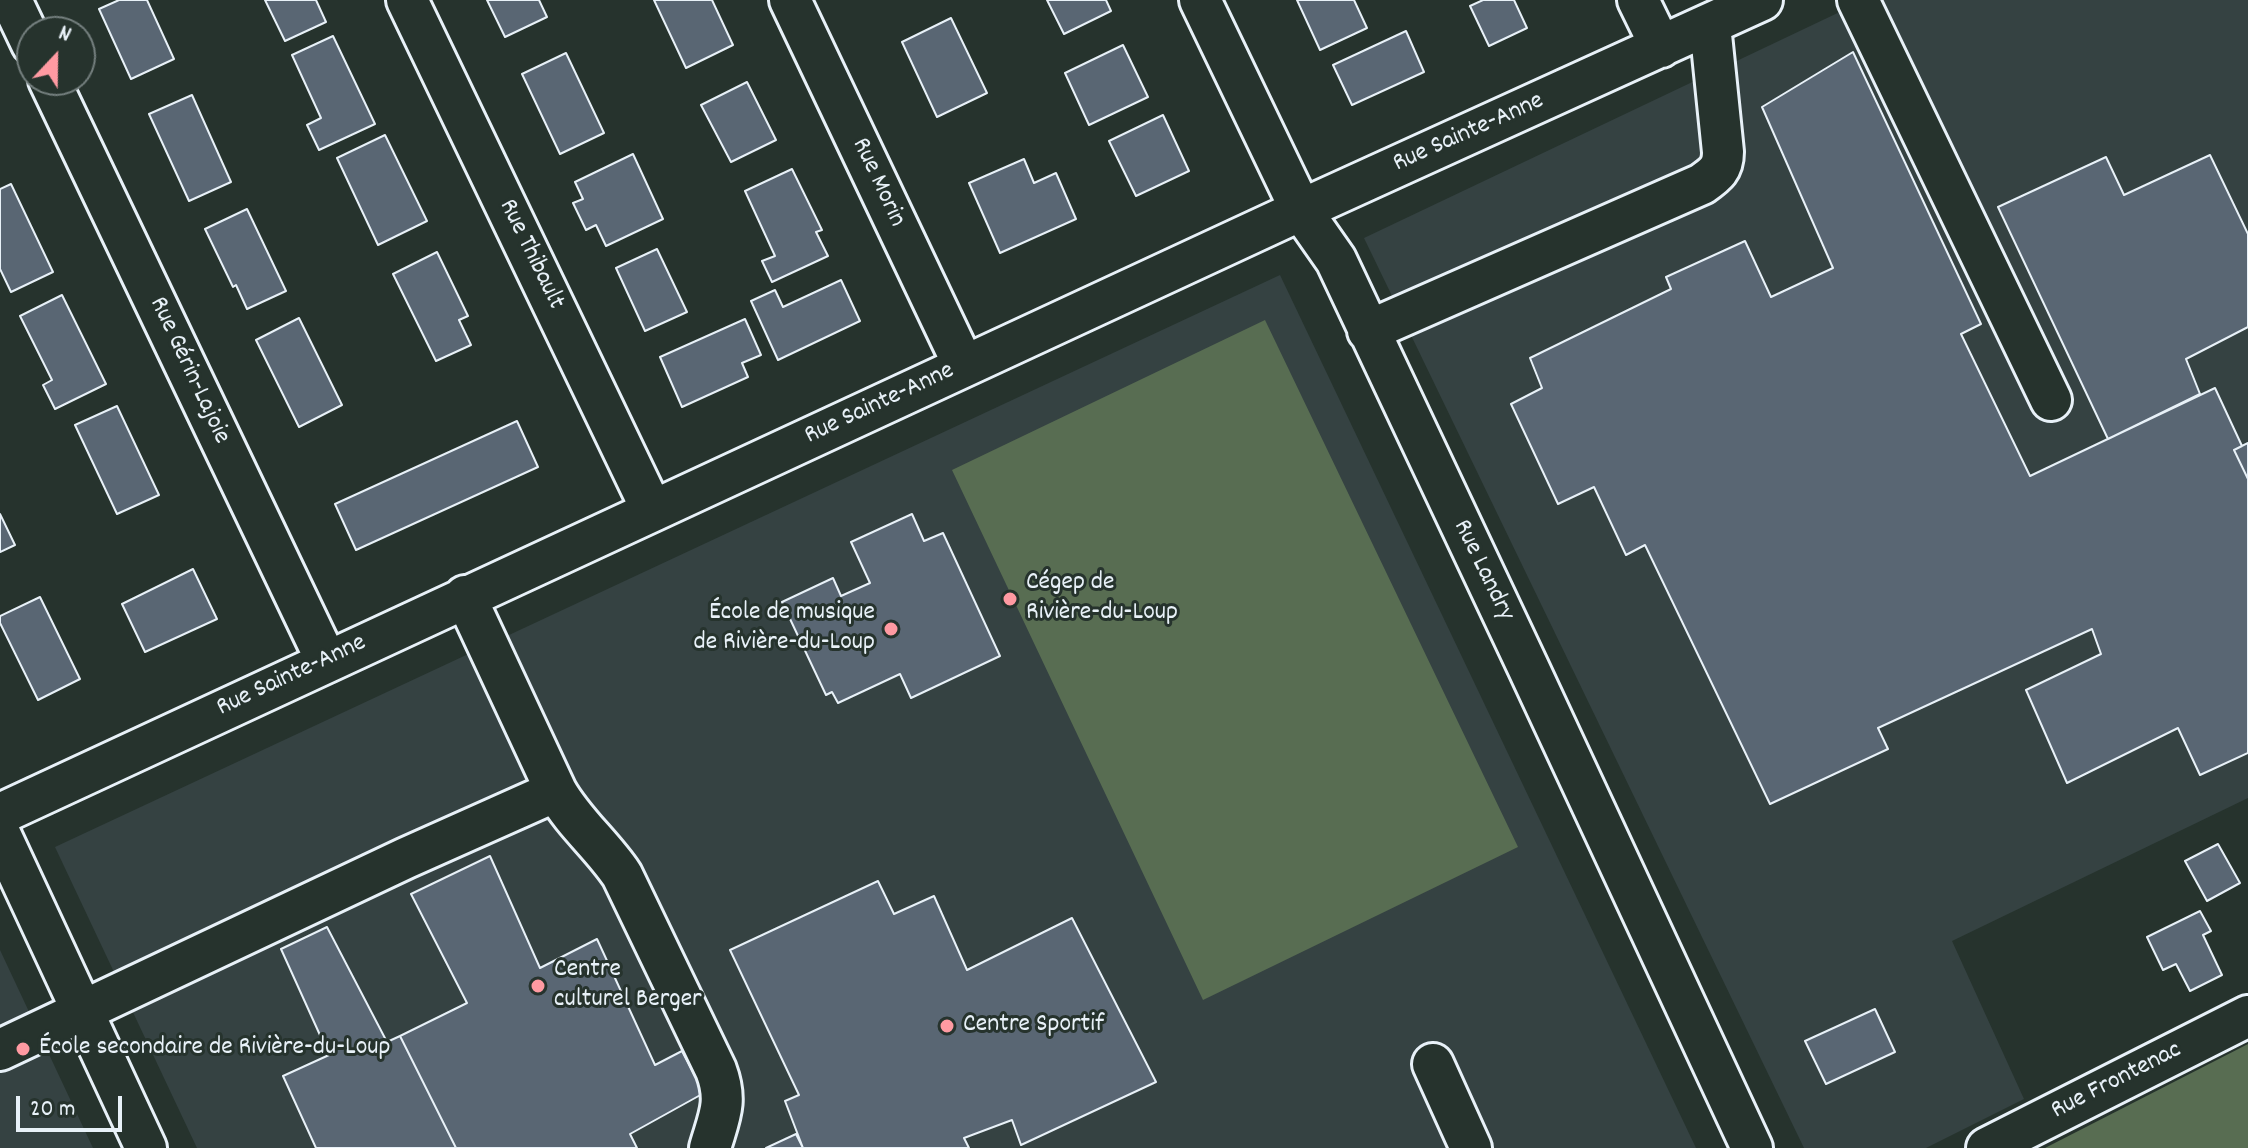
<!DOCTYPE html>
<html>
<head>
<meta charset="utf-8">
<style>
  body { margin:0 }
  #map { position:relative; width:2248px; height:1148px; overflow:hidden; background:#26332d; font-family:Dekko,sans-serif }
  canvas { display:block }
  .north { position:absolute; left:16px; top:16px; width:80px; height:80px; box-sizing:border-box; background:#26332d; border:2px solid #747f7e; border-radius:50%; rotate:22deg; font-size:22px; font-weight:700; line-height:32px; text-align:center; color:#e8f1f8 }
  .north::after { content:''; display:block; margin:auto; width:28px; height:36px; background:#ff9aa2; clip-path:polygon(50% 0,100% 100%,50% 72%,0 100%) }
  .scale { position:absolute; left:16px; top:1096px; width:106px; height:36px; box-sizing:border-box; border:4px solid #e8f1f8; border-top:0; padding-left:10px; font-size:24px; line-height:28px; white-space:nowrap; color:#e8f1f8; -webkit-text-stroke:6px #26332d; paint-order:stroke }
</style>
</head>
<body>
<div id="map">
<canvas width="2248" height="1148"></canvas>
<div class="north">N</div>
<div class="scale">20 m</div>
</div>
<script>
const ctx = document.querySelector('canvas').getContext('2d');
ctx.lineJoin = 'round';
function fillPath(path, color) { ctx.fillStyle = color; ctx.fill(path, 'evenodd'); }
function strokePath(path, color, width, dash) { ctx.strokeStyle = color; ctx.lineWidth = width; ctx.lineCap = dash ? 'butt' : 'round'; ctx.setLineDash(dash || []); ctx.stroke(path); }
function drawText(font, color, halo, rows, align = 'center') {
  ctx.font = font + ' Dekko,sans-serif'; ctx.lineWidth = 6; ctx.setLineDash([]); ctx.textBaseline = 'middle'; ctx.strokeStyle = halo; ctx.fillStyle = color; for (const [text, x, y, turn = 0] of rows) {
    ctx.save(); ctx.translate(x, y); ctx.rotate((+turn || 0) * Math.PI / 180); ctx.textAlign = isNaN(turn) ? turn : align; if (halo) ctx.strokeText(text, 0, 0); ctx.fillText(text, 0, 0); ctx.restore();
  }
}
fillPath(new Path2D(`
  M1865,0H2248V798L1952,941L2024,1099L1926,1148H1804L1364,238Z
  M1280,275L1696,1148H197L55,847Z
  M0,950L93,1148H0Z`), '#354242');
fillPath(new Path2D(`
  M1265,320L1518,847L1203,1000L952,470Z
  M2248,1044V1148H2045Z`), '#586d52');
const building = new Path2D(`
  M119,0H147L174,59L131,79L99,9Z
  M265,0H316L326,22L285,41Z
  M487,0H539L547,17L505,37Z
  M654,0H712L733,45L686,68Z
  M1047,0H1106L1111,11L1064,34Z
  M1297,0H1354L1367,28L1320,50Z
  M1483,0H1514L1527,28L1489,46L1470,6Z
  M951,18L987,93L937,117L902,42Z
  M1406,31L1424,72L1352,105L1333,65Z
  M333,36L375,124L319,150L307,125L321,118L292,55Z
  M1123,45L1148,97L1089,125L1065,73Z
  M1853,52L1981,324L1961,334L2030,476L2215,388L2242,446L2234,450L2248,479V753L2200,775L2178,728L2067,783L2026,690L2101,654L2092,629L1878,728L1888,749L1770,804L1645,545L1626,555L1594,487L1558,504L1511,404L1542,388L1530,358L1671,289L1666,277L1745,241L1771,297L1833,268L1762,107Z
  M566,53L604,133L560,154L522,74Z
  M747,82L776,140L731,162L701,105Z
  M192,95L231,182L189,201L149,114Z
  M1163,115L1189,171L1136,196L1109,141Z
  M385,135L427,221L378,245L337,158Z
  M633,154L663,219L606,246L596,225L586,230L573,203L583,199L575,182Z
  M2210,155L2248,234V327L2186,359L2200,394L2108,439L1998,207L2106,157L2124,195Z
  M1024,159L1034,183L1056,173L1076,219L1000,253L969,183Z
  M792,169L822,230L816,232L828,256L772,282L762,261L775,256L745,191Z
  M11,184L53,272L11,292L0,269V189Z
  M247,209L286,291L247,309L236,285L233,287L205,229Z
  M657,249L687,312L645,331L616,268Z
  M437,252L468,316L459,320L471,345L436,361L393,274Z
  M841,280L860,321L778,360L751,301L775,290L783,307Z
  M62,295L106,384L55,409L43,385L52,380L20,316Z
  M299,318L342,405L299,427L256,340Z
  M745,319L761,355L742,363L748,377L682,407L660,357Z
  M117,406L159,495L117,514L75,425Z
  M517,421L538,467L356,550L335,504Z
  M2248,443V479L2234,450Z
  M0,514L15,545L0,552Z
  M912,514L924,541L943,533L1000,656L911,698L900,674L838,703L832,692L826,695L782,602L833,578L841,596L870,583L851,542Z
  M193,569L217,619L145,652L122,604Z
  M40,597L80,679L38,700L0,623V616Z
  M2218,844L2240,883L2207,901L2185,861Z
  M490,856L540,968L597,939L655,1065L682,1051L704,1093L630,1134L637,1148H456L400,1036L467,1003L411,894Z
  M878,881L894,914L934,896L967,970L1072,918L1156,1082L1021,1145L1012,1120L964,1138L969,1148H803L785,1101L799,1095L730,950Z
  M2200,911L2211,931L2203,935L2222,975L2190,991L2176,964L2163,970L2147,937Z
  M327,927L387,1042L400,1036L456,1148H316L283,1076L329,1055L281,949Z
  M1875,1009L1895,1052L1826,1084L1805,1041Z
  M796,1134L803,1148H766Z`);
fillPath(building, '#596673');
strokePath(building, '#e8f1f8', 2);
const minor = new Path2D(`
  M11,0L32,44
  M407,0L652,510
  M790,0L964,366
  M1200,0L1301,210L1336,260L1528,667L1752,1148
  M1638,0L1661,47
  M1858,0L2051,400
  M49,80L327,662
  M1368,331L1702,184C1716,174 1723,169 1723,152L1710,25
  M556,791C574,823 602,845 622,875L716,1070C728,1102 719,1117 710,1148
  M0,814L1301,210L1762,0
  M0,834L146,1148
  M0,1050L406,858L556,791L465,596
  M1433,1064L1471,1148
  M1987,1148L2248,1016`);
strokePath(minor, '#e8f1f8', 46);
strokePath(minor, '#26332d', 40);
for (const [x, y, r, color] of [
  [1010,599,8,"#ff9aa2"],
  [891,629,8,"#ff9aa2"],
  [538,986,8,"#ff9aa2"],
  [947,1026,8,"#ff9aa2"],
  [23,1049,8,"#ff9aa2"]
]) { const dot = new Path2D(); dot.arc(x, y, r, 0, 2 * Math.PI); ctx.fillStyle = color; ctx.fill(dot); strokePath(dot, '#26332d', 3); }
drawText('26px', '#e8f1f8', '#26332d', [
  ["Rue Sainte-Anne",1469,134,-24],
  ["Rue Morin",877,183,65],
  ["Rue Thibault",530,255,64],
  ["Rue Gérin-Lajoie",188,371,65],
  ["Rue Sainte-Anne",880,405,-25],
  ["Rue Landry",1482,571,64],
  ["Rue Sainte-Anne",292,677,-25],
  ["Rue Frontenac",2117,1082,-27]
]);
drawText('26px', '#e8f1f8', '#26332d', [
  ["Cégep de",1026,584],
  ["Rivière-du-Loup",1026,614],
  ["École de musique",875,614,"right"],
  ["de Rivière-du-Loup",875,644,"right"],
  ["Centre",554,971],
  ["culturel Berger",554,1001],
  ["Centre Sportif",963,1026],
  ["École secondaire de Rivière-du-Loup",39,1049]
], 'left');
</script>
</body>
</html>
